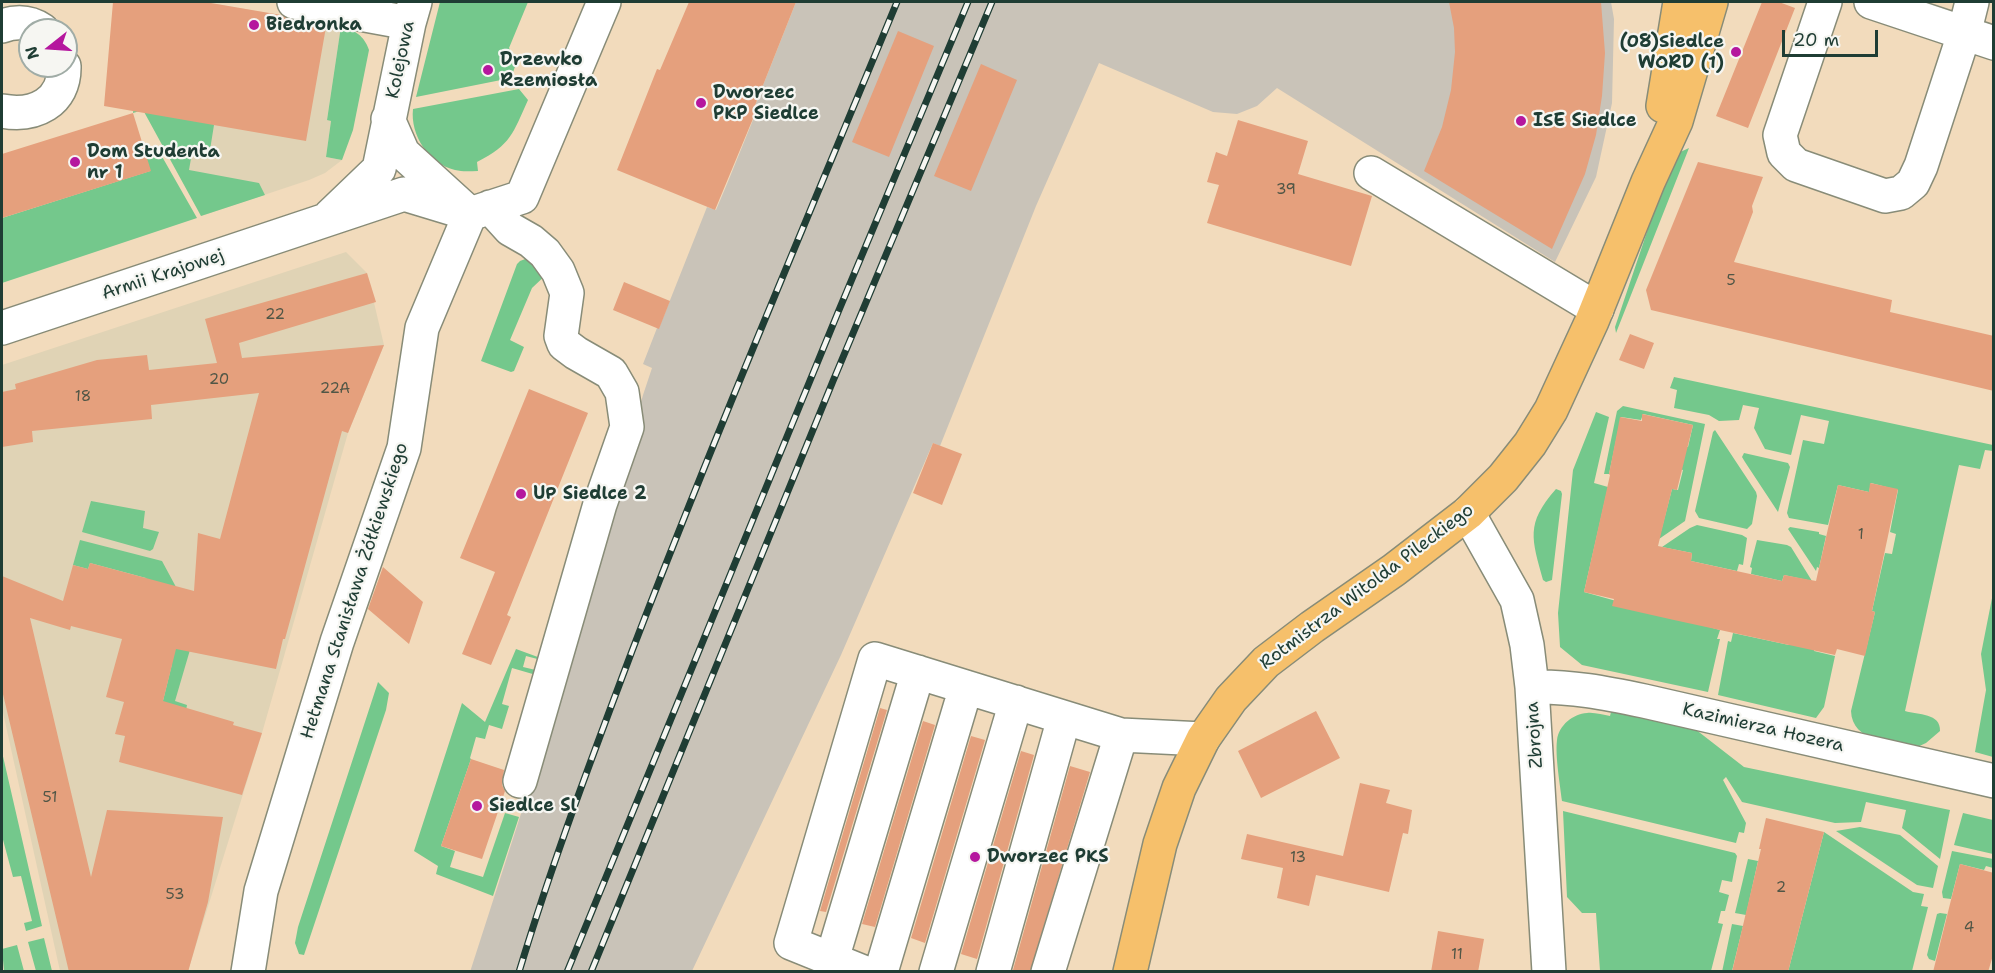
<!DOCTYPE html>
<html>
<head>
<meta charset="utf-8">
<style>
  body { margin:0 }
  #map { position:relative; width:1995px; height:973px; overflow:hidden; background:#f2dbbc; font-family:"Shantell Sans",sans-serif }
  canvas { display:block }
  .frame { position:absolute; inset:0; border:3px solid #1f3d34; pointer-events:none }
  .north { position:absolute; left:18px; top:18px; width:60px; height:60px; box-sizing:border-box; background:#f6f6f2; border:2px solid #a0aca6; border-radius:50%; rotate:253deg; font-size:16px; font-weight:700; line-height:24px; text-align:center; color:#1f3d34 }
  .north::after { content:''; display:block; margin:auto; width:21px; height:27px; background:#b5179e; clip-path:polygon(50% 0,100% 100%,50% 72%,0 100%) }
  .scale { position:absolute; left:1782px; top:30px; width:96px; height:27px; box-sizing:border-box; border:3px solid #1f3d34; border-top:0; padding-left:8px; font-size:18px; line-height:21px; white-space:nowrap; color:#1f3d34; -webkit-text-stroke:4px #f6f6f2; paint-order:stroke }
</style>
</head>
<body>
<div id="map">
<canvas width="1995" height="973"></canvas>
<div class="frame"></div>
<div class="north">N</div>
<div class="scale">20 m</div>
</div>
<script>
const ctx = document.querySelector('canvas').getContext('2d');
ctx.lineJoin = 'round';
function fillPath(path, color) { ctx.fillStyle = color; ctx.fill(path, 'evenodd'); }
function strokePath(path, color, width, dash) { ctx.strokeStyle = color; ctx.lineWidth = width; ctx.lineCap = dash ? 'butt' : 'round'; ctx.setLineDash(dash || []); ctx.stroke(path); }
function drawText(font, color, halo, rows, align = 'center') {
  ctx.font = font + ' "Shantell Sans",sans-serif'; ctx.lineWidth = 4.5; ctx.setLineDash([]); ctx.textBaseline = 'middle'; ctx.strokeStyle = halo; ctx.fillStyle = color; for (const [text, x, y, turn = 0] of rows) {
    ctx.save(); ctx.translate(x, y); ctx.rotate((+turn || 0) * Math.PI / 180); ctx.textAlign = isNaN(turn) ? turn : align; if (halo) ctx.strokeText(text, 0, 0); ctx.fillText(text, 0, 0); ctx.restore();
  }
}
fillPath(new Path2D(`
  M146,2H205L341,26L327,119L331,121L326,157L342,160L325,173L309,180L201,216L140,39Z
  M346,252L367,273L384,345L348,433L262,733L188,971H60L2,708V365Z`), '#e0d3b5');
fillPath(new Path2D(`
  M796,2H1611L1614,19L1612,103L1596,177L1555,262L1277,88L1257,106L1237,114L1213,112L1099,63L1036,206L940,446L933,443L841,655L692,971L470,972L538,761L643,395L652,368L643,364L657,328H659L707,207L716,210L727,184L757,110L754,108Z`), '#c9c3b8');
fillPath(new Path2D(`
  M440,2H528L509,48L517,61L511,78L416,97Z
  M341,26C355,31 364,35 369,50L353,130L342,160L326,157L331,121L327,120Z
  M138,61L214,125L210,150L193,147L189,170L259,183L265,195L201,216L143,110L133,113Z
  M519,89L528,100C513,133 511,145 477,162L478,171C470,171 463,172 455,170C429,164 410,135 413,109Z
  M156,146L197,218L2,283V218L150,171L144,150Z
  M1689,148L1616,333L1615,327L1651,220L1676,154Z
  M528,258L549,272L532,288L510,340L524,347L514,371L511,372L481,361L517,264L520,261Z
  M1674,377L1993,445V451L1985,450L1980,469L1959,465L1905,711C1918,715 1941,713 1940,731L1926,743L1915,748C1892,743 1852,742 1851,711L1875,612L1872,611L1885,553L1892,554L1896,534L1890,532L1898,490L1871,483L1869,492L1838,485L1828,525L1789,518L1787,513L1803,440L1824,444L1829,421L1801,415L1791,455L1765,449L1754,428L1759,408L1743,405L1739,420L1719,421L1709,415L1674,408L1677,390L1670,388Z
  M1623,406L1705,424L1685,521L1659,539L1672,489L1678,490L1683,470L1676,468L1681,446L1688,447L1693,425L1643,414L1641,420L1621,417L1609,474H1604L1617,411Z
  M1596,412L1609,417L1594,483L1608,487L1584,592L1720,630L1717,639H1720L1708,692L1582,665L1560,647L1558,613L1573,470Z
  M1715,430L1756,492L1757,496L1752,524L1747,529L1699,518L1695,511L1713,432Z
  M1744,453L1788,463L1790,467L1778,512L1745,462L1742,457Z
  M1556,489L1561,491L1562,494L1552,580L1546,582L1543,580C1532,539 1525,524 1556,489Z
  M91,501L145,511L143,528L159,532L153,549L150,551L82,532Z
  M1697,525L1742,535L1747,538L1743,565L1739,564L1737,571L1691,561L1692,553L1662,547L1690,528Z
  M1790,527L1819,532V534L1826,536L1819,568L1817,567L1816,571L1788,529Z
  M80,540L162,561L197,626L175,701L187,705L185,716L161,709L172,664L146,578L90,563L88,569L73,565Z
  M1757,540L1787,545L1791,547L1812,581L1784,575L1782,581L1751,574L1752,568L1750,567Z
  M1993,593L1994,757H1993L1975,752L1986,690L1981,654Z
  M1733,633L1789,645L1815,644L1814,651L1835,656L1824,707L1816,718L1718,695L1728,641L1731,642Z
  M516,649L546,660L545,661L526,656L523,667L544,672L543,677L512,668L502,704L509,706L502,729L489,725L485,739L476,737L470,758L471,759L441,846L455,851L450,867L483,877L505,813L519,817L493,896L436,874L438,866L414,851L462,703L485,722Z
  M378,682L389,693L386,710L304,955L299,954L295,943L298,927Z
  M1612,708L1695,729L1744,767L1950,810L1940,859L1902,828L1906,810L1866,802L1861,822L1835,823L1742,802L1726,777L1723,780L1746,823L1744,833L1739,832L1736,843L1562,801C1560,784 1555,756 1557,740C1559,725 1573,714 1587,713C1594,712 1603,715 1610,716Z
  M2,752L42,926L26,931L24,923L32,921L21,876L13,877L2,836Z
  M1563,811L1735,853L1737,856L1732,882L1722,880L1719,892L1729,895L1725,911H1721L1718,923L1723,924L1711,971H1600L1596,913H1582L1567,897Z
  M1963,813L1993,820V854L1954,845Z
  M1860,827L1900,835L1938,866L1933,888L1917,885L1836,831Z
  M1824,832L1913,892L1924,894L1921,906L1928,907L1912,971L1788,972Z
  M1952,851L1993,859V868L1986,866L1984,870L1960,864L1951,899L1943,898L1942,892Z
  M1748,859L1758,861L1746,915L1735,913Z
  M1940,913L1947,914L1935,961L1929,959L1927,955L1937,914Z
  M1732,924L1743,926L1732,971L1722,972Z
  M44,938L52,971H36L28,942Z
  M17,945L24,971H4L2,949Z`), '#74c88c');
fillPath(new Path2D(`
  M113,2H205L281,15L291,20L326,27L306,141L104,106Z
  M689,2H796L754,108L757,109L715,210L617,170L657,69L660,70Z
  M1449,2H1601L1605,53L1602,96L1596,135L1585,174L1552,249L1424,171L1442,127L1451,90L1455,52L1454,28Z
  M1762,2H1779L1795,8L1748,128L1716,116Z
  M898,31L934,46L889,157L852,142Z
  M981,64L1017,80L971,191L934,176Z
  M133,113L151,171L2,218V154Z
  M1238,120L1308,141L1298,174L1372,196L1351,266L1207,223L1219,185L1207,182L1216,152L1227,156Z
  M1698,162L1763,177L1752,206L1753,212L1734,262L1892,300L1890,312L1994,336V391L1651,310L1646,290Z
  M367,273L376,302L239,343L242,358L384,345L348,433L342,431L285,639H283L276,669L176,649L163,701L234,722L233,725L262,733L242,795L119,762L125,736L115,734L124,702L106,697L122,639L71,626L70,630L30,618L91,877L107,810L223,817L208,902L188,972H69L2,690V576L63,601L73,565L88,569L90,563L194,591L198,533L220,539L259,393L151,405L152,419L32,431L33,442L2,447V392L16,389L15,384L97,360L147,355L149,370L217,363L205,319Z
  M624,282L670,301L659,329L613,310Z
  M1630,334L1654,343L1644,369L1619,360Z
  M529,389L588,413L507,615L511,617L491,665L462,654L495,572L460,558Z
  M1642,414L1693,425L1677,490L1672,489L1658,546L1692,553L1691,561L1782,581L1784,575L1816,581L1838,485L1869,492L1870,483L1898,489L1872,611L1875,612L1865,656L1837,649L1835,655L1674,620L1612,606L1614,599L1584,592L1610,475L1609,474L1620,417L1642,421Z
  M933,443L962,454L942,505L913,493Z
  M383,567L423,602L409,644L368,609Z
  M880,708L887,710L826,912L820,911Z
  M1316,711L1340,758L1261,798L1238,751Z
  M923,721L935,725L875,927L862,924Z
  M971,736L985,740L925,943L911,938Z
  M1021,751L1034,755L977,959L961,954Z
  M471,759L504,770L502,785L505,791L482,859L441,846Z
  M1070,766L1090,772L1030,972H1018L1013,970Z
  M1360,783L1390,790L1386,803L1412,810L1408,834L1403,833L1389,892L1316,875L1309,906L1277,898L1283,868L1241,859L1247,834L1343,856Z
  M1766,818L1824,832L1788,972H1732L1761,849H1759Z
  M1960,864L1994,873V952L1988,972H1933Z
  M1438,931L1484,939L1478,972H1431Z`), '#e5a07d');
const minor = new Path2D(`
  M294,2L409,23
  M1825,2L1780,135L1784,153L1796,165L1885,196L1901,193L1913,183L1921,166L1964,34L1972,2
  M1871,2L1994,43
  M2,26C16,21 29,21 42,30
  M2,111C34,117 65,103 64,66
  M1371,173L1597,309
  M490,207L510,229L531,241L545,253L558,271L567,293L561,336L564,344L576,353L611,373L622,392L627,427L600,504L520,781
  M330,216L379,169L409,23L415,2
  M2,328L404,194L470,214L522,197L604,2
  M1468,513L1517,600L1527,645L1532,687L1549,972
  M1532,687C1570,686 1606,693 1644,701L1994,781
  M832,959L918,672
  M248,972L261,891L337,642L404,448L422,328L470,214L403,153L388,119
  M863,972L791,943L875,659L1121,735
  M881,972L966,687
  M936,972L1016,702
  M993,972L1064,718
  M1048,972L1121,735L1203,739`);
const major = new Path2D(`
  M1663,106L1680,2
  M1130,972L1160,844L1179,788L1203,739L1231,699L1266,662L1312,627L1394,570L1468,513L1503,478L1530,444L1551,410L1592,321L1648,182L1676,121L1711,2`);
strokePath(minor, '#888c78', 36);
strokePath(major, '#888c78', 36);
strokePath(minor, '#fff', 33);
strokePath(major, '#f6c06b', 33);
const rail = new Path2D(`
  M519,972C552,863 592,757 632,651C716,432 808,217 897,2
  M567,972L839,310L968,2
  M591,972L833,381L992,2`);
strokePath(rail, '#1f3d34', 7);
strokePath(rail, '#f6f6f2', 4.5, [14]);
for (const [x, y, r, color] of [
  [254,25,6,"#b5179e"],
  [1736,52,6,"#b5179e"],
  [488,70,6,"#b5179e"],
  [701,103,6,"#b5179e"],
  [1521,121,6,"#b5179e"],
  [75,162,6,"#b5179e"],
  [521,494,6,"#b5179e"],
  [477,806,6,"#b5179e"],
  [975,857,6,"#b5179e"]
]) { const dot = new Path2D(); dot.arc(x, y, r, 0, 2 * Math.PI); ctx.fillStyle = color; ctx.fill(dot); strokePath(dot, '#f6f6f2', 2); }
drawText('15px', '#505646', null, [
  ["39",1286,190],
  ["5",1731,281],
  ["22",275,315],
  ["20",219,380],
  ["22A",335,389],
  ["18",83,397],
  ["1",1861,535],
  ["51",50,798],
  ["13",1298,858],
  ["2",1781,888],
  ["53",175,895],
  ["4",1969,928],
  ["11",1457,955]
]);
drawText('bold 18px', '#1f3d34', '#f6f6f2', [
  ["Biedronka",266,25],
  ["(08)Siedlce",1724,42,"right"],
  ["WORD (1)",1724,63,"right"],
  ["Drzewko",500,60],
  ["Rzemiosła",500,81],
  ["Dworzec",713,93],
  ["PKP Siedlce",713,114],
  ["ISE Siedlce",1533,121],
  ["Dom Studenta",87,152],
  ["nr 1",87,173],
  ["UP Siedlce 2",533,494],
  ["Siedlce Sl",489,806],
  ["Dworzec PKS",987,857]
], 'left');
drawText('18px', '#1f3d34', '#f6f6f2', [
  ["Kolejowa",401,60,-78],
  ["Armii Krajowej",163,275,-18],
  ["Rotmistrza Witolda Pileckiego",1367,587,-37],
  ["Hetmana Stanisława Żółkiewskiego",355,591,-72],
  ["Kazimierza Hozera",1763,728,13],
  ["Zbrojna",1535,735,-94]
]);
</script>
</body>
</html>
